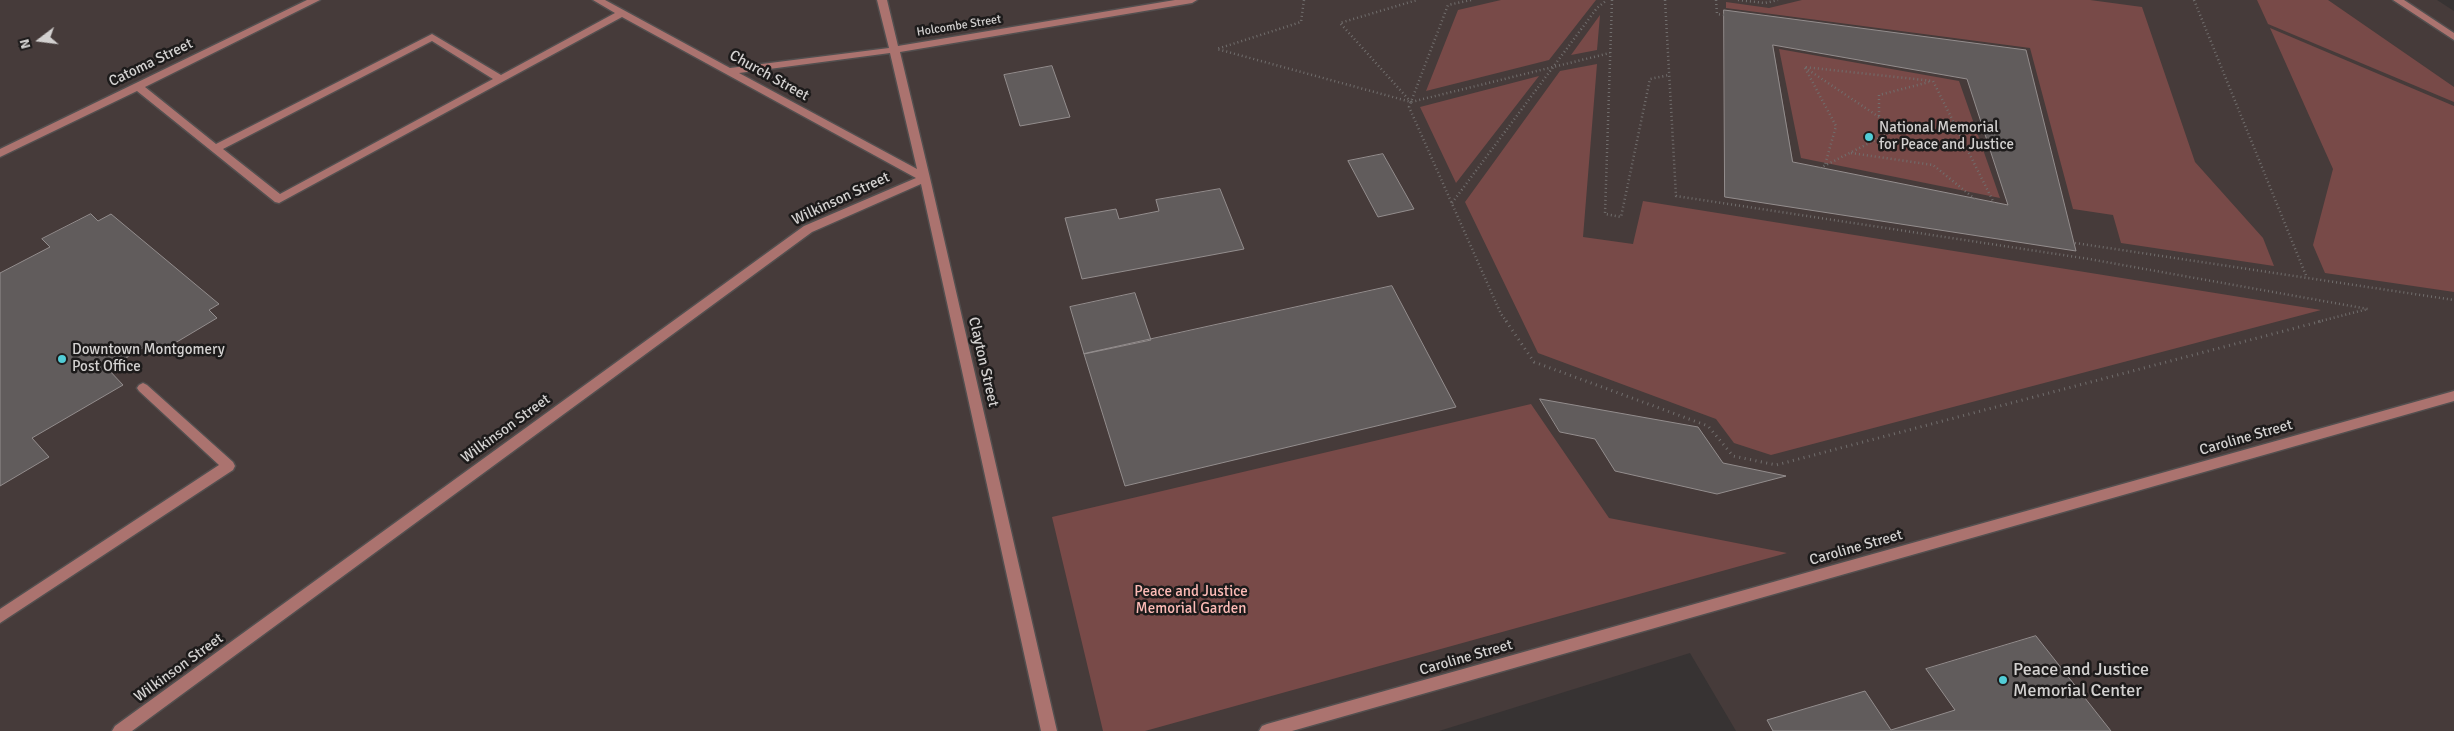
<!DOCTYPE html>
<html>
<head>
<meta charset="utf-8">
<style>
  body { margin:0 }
  #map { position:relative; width:2454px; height:731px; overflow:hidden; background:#373333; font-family:Signika,sans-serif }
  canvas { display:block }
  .north { position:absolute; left:15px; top:15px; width:50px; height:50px; -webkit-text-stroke:4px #1d1b1b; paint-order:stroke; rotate:255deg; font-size:14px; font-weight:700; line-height:20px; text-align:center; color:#d3d1d0 }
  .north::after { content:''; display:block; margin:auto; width:18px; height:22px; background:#d3d1d0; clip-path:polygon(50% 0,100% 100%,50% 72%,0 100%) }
</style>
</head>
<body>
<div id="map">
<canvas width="2454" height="731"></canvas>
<div class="north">N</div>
</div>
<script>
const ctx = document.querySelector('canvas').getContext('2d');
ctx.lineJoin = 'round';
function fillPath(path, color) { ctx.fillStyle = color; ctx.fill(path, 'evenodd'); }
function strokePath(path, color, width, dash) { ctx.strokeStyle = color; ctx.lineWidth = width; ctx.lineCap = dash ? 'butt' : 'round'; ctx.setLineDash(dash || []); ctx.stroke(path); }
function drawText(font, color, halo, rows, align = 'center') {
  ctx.font = font + ' Signika,sans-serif'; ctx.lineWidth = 5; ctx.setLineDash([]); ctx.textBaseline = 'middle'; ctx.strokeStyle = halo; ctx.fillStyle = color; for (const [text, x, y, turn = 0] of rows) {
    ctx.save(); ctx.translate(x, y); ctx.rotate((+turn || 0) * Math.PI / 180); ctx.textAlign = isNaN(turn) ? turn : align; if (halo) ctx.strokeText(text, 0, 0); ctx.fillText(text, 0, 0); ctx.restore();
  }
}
fillPath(new Path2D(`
  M0,0H2437L2454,11V731H1736L1690,653L1439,731H0Z`), '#463b3a');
fillPath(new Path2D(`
  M1501,0H1596L1549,60L1426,91L1458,10Z
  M1802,0H2090L2142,7L2195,162L2263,238L2274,266L2121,243L2113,215L2073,209L2030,48L1726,8V2L1769,8Z
  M2257,0H2328L2454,87V102L2268,24Z
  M1600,15L1597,50L1571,55Z
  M2270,28L2454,106V292L2325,273L2313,245L2333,169Z
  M1779,49L1959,81L2000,198L1801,158Z
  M1597,64L1583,237L1633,244L1643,201L2321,310L1771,455L1734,443L1716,419L1538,353L1465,202L1560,71Z
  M1539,76L1456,183L1420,107Z
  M1531,404L1609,518L1787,553L1145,731H1103L1052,517Z`), '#784a48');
const building = new Path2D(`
  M1724,10L2026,50L2076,251L1725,197ZM1773,45L1967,79L2008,205L1793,162Z
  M1052,66L1070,117L1020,126L1004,75Z
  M1383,154L1414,209L1378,217L1348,161Z
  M1220,189L1244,249L1082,279L1065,218L1116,209L1119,219L1159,211L1156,200Z
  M91,214L98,221L111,214L219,304L209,310L217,318L165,349L154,341L108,369L123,385L32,438L49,457L0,486V273L50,247L42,239Z
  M1392,286L1456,407L1125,486L1084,354Z
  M1135,293L1151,340L1084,354L1070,307Z
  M1540,399L1698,427L1723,463L1786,476L1717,494L1615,471L1595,439L1560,432Z
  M2036,636L2111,731H1773L1767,720L1865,691L1891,730L1955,710L1926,669Z`);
fillPath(building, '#615c5c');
strokePath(building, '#938d8d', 1);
const minor = new Path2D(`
  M307,0H320L145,87L216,144L432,34L501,75L615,13L593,0H605L730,68L889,48L877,0H887L898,46L1175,0H1197L1192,3L900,52L930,178L1057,731H1041L921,184L812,232L132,731H112L115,726L804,226L916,178L622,17L279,203L275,202L137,91L0,157V149ZM432,41L493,79L280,194L223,149ZM890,53L917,169L739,73Z
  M2393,0H2404L2454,33V40Z
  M143,383L147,385L233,462L235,466L233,470L0,623V609L219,465L139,391L137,388L139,385Z
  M2454,391V401L1292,731H1259L1262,726L1267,724Z`);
strokePath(minor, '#534f4f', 3);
strokePath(new Path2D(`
  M1304,0L1301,22L1217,49L1411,102L1610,53
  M1471,0L1448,5L1409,107L1501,314L1507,322
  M1612,0L1605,214L1621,217L1650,79L1669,75
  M1665,0L1676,196L2089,259L2368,309L2317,322
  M1716,0L1717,14L1724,15
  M1738,0L1765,3L1778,0
  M2194,0L2307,278
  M1805,68L1836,126L1825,165
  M1411,102L1340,23L1417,0
  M1879,116V95L1929,82
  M1851,153L1933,165L1975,199
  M1820,168L1897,129L1804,67L1933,81L1994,203
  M1452,203L1597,8L1607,0
  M2075,243L2454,300`), '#716e6d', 2.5, [1, 3]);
strokePath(new Path2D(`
  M1506,321L1534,362L1708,426L1733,456L1776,465L2322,321`), '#716e6d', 3, [1, 4.5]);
fillPath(minor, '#ab736f');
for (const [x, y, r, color] of [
  [1869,137,5,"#52ccd6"],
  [62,359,5,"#52ccd6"],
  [2003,680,5,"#52ccd6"]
]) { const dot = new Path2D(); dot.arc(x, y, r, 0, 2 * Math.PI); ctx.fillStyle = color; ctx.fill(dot); strokePath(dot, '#1d1b1b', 2); }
drawText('12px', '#d3d1d0', '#1d1b1b', [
  ["Holcombe Street",959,26,-9]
]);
drawText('15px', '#d3d1d0', '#1d1b1b', [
  ["Catoma Street",151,63,-26],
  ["Church Street",769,76,29],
  ["Wilkinson Street",841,199,-25],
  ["Clayton Street",983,362,77],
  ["Wilkinson Street",506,429,-36],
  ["Caroline Street",2246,438,-16],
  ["Caroline Street",1856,548,-16],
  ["Caroline Street",1466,658,-16],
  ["Wilkinson Street",179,668,-36]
]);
drawText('15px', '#d3d1d0', '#1d1b1b', [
  ["National Memorial",1879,128],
  ["for Peace and Justice",1879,145],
  ["Downtown Montgomery",72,350],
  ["Post Office",72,367]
], 'left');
drawText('15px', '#fdbbb6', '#1d1b1b', [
  ["Peace and Justice",1191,592],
  ["Memorial Garden",1191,609]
]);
drawText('18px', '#d3d1d0', '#1d1b1b', [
  ["Peace and Justice",2013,670],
  ["Memorial Center",2013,691]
], 'left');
</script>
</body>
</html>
